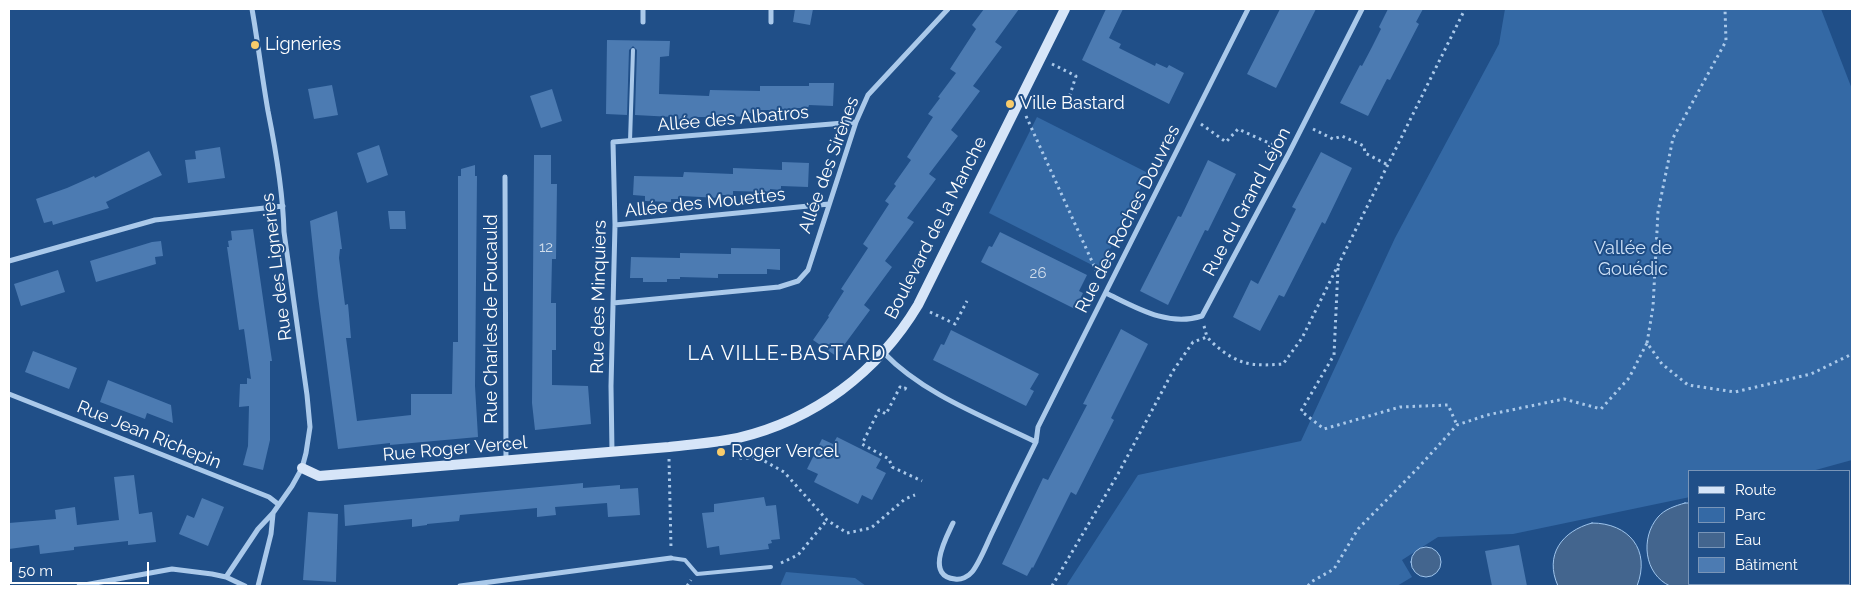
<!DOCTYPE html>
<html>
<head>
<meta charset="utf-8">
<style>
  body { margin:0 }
  #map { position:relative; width:1861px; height:595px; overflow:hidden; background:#204f88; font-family:Raleway,sans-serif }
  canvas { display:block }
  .frame { position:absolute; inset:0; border:10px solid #fff; pointer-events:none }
  .legend { position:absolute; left:1688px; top:470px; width:162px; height:115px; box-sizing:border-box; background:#204f88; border:1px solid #7995b8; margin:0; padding:6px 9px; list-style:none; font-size:15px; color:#fff }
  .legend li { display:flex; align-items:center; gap:10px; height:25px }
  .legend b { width:25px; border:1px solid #7995b8 }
  .scale { position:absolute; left:10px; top:562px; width:139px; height:22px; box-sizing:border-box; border:2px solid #fff; border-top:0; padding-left:6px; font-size:15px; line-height:18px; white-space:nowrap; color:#fff; -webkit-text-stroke:4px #204f88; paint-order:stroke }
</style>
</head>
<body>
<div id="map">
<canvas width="1861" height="595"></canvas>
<div class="frame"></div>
<ul class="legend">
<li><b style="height:6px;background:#d6e5f8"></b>Route</li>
<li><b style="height:14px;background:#3469a5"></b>Parc</li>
<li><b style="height:14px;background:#43658e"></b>Eau</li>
<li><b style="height:14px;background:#4c7bb2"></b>Bâtiment</li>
</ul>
<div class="scale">50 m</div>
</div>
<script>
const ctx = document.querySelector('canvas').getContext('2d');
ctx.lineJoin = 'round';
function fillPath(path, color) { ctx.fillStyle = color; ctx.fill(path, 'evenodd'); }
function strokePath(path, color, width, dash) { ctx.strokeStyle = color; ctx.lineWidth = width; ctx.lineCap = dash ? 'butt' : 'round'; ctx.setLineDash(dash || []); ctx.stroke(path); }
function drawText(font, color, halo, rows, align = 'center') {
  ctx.font = font + ' Raleway,sans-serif'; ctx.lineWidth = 4; ctx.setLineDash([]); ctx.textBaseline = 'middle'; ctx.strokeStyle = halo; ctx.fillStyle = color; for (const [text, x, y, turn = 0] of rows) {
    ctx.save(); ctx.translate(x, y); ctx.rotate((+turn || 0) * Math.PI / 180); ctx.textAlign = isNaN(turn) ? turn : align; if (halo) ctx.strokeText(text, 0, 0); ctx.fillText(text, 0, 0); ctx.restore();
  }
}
fillPath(new Path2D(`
  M1505,9H1821L1852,89V460L1812,471H1690V497L1513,534L1438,537L1402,560L1412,577L1397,586H1066L1138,475L1301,441L1395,238L1499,44Z
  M1037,117L1148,173L1100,269L989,213Z
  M786,572L855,578L866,586H780Z`), '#3469a5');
const water = new Path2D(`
  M1685,503H1690V584H1716L1712,586H1670C1644,574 1640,538 1658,517C1665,509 1675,506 1685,503Z
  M1592,523C1629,523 1651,550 1637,586H1558C1544,555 1562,531 1592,523Z
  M1411 562a15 15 0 1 1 30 0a15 15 0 1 1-30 0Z`);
fillPath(water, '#43658e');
strokePath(water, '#9ec4ec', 1);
fillPath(new Path2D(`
  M795,9H813L810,25L793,22Z
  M984,9H1019L995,42L1002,47L973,86L980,91L951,130L958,136L929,174L936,179L907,218L914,222L885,261L892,267L864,305L870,310L836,356L813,340L829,317L828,316L844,291L841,289L868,248L863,244L889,204L885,201L896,186L894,184L911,160L907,157L933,117L928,114L940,98L938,97L956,73L950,69L976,29L972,25Z
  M1106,9H1123L1109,38L1121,44L1119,48L1155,66L1156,63L1167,68L1169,65L1184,73L1169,104L1082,60Z
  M1280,9H1316L1276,88L1247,74Z
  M1388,9H1423L1416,22L1419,24L1390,80L1387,79L1368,116L1340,103L1360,65L1362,66L1372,47L1381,29L1379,27Z
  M607,40L670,41L669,56L660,57L659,94L709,96L710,90L760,91V86H809V83H834L833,106L809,105L808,108H796V110H759V113H747V117L709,115V117H695V121L673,119V117L635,115L637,50L633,46L629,50L627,115L606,114Z
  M332,85L338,115L314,119L308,89Z
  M552,89L562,121L541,128L530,96Z
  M379,145L388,175L367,183L357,153Z
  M220,147L225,178L188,183L185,160L196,159L195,151Z
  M149,151L162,175L106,202L109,208L53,225L52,221L44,223L36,199L67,188L94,176L95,178Z
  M1321,152L1352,168L1325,224L1322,222L1284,297L1279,295L1260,331L1233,317L1251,280L1258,284L1296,209L1292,207Z
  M534,155H551V184H557L556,259H552L551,303H556V350H552V385L588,386L591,424L535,430L532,403Z
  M1208,160L1236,174L1208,231L1205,230L1168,305L1140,291L1178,216L1181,217Z
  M782,162L809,163L808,187L781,186V190L770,189V192L733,191V195H720L719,198L682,196V199H671V202L645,201V196L633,195L634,176L683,177L684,172L733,174V168L782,170Z
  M475,165V176H477L475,386L478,437L390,445V443L338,449L318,296L310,221L337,211L342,249H340L339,258L345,305L348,304L351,338H346L357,421L411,415V394H452L453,342H458V176H461V169Z
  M388,211H405L406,229H390Z
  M253,229L272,361H270V440L263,470L243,465L248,446L249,406L239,407L240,384H247V378L251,379L244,329L239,330L227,247H229L228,241L232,240L231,231Z
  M1000,232L1087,275L1079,291L1083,293L1075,309L981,262L989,246L992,247Z
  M161,241L163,256L155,257L156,264L96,282L90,261L152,242Z
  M731,248L780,249V270L767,269V274H718V278L680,277V279H667V282H643V278H630L631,257L680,258V253L731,254Z
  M58,270L65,292L21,306L14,284Z
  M1121,329L1148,344L1111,418L1114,420L1076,495L1071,492L1033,568L1032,567L1027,576L1002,564L1043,478L1048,480L1087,405L1083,404Z
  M951,330L1039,374L1030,389L1034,391L1026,406L933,360L941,344L944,345Z
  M33,351L77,368L69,389L25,372Z
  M108,380L171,405L173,423L147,413L145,419L100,402Z
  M837,437L881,459L876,468L886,473L872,500L862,495L858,504L814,482L818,474L807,469L822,439L833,444Z
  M134,475L139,514L152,512L156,542L128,545V541L74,547V550L40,554L39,545L9,549V523L56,519L55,510L75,507L77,525L119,520L114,477Z
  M583,483V488L620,485V489L638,488L640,515L608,517L607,503L555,507L556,515L537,517V508L460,515L459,521L427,524V525L412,527V519L345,526L344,505Z
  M764,497L766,506L776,505L780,539L771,540L772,543L768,544L769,549L720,555L719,546L707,548L702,513L714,512V504Z
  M202,498L224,507L208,546L179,534L187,515L194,518Z
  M308,512L338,514L336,582L303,580Z
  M1519,545L1527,586H1492L1485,551Z`), '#4c7bb2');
strokePath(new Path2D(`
  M1052,64L1076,76L1068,101
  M1026,116L1100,279
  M1201,124L1226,142L1238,129L1280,148
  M1313,129L1333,139L1342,136L1364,146L1365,153L1388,165
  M1338,268L1334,355L1301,411L1324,429L1400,407L1448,405L1457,425
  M930,312L955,324L967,301
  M1204,326L1207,337
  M1647,343L1653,307L1658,212L1673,138L1726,41L1725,9
  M906,387L905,389L900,387L886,414L879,410L862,444L889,459L892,467L922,481
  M739,452V458H759L784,472L827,520L847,533L871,528L905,499L915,495
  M669,459L671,548
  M781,563L798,555L827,520
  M687,586L691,580
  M1052,586L1118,474L1173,371L1193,342L1207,337C1216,347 1230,358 1243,362C1255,366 1271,365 1283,364L1302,338L1465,9
  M1308,586L1311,582L1334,569L1358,529L1417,469L1457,425L1487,415L1564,399L1601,409L1629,378L1647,343L1662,364L1688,385L1735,392L1811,374L1852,354`), '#aac9ea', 3, [2.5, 4]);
strokePath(new Path2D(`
  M630,141L633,50
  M671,558L685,560L697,574L771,567`), '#aac9ea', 4);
strokePath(new Path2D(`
  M643,22V9
  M771,22V9
  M505,177L506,461
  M615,225L829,204
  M9,261L155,220L283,206
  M1106,293C1137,308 1168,327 1202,316L1289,153L1362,9
  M613,303L779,287L798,281L808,270L856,122L868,95L948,9
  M884,353C923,394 985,417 1036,442
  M9,394L269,497L278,504
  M612,452L611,386L615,225L613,142L856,122
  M953,523C946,538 925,576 955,579C961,580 968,577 972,572C980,562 987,543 993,531C1007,501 1021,472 1036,442L1038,427L1248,9
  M226,577L258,529L273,513L292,486L302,468L306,453L310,427L307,395L284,232C283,191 276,151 268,111C262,77 258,43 252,9
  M79,586L172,569L212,574L226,577L245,586
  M258,586L271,534L273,514
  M460,586L671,558`), '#aac9ea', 5);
strokePath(new Path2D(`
  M302,468L319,476L669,447C692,444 715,443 738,438C814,420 878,372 918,305L1065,9`), '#d6e5f8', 10);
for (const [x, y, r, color] of [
  [255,45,5,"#f8cc6b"],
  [1010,104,5,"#f8cc6b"],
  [721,452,5,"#f8cc6b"]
]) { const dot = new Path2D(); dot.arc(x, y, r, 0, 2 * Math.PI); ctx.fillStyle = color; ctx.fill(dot); strokePath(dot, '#204f88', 2); }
drawText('15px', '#d2deec', null, [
  ["12",546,247],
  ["26",1038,273]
]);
drawText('18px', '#fff', '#204f88', [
  ["Ligneries",265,45],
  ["Ville Bastard",1020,104],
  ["Roger Vercel",731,452]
], 'left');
drawText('18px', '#fff', '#204f88', [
  ["Allée des Albatros",733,119,-5],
  ["Allée des Sirènes",829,165,-70],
  ["Rue du Grand Léjon",1247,202,-62],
  ["Allée des Mouettes",705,203,-6],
  ["Rue des Roches Douvres",1128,219,-63],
  ["Boulevard de la Manche",936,228,-63],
  ["Rue des Ligneries",277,267,-97],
  ["Rue des Minquiers",599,297,-89],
  ["Rue Charles de Foucauld",492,319,-90],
  ["Rue Jean Richepin",149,435,22],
  ["Rue Roger Vercel",455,449,-5]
]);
drawText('18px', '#cfe2f8', '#204f88', [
  ["Vallée de",1633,249],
  ["Gouédic",1633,270]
]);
ctx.letterSpacing = '1px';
drawText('20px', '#fff', '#204f88', [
  ["LA VILLE-BASTARD",787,354]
]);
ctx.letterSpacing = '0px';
</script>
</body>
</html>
